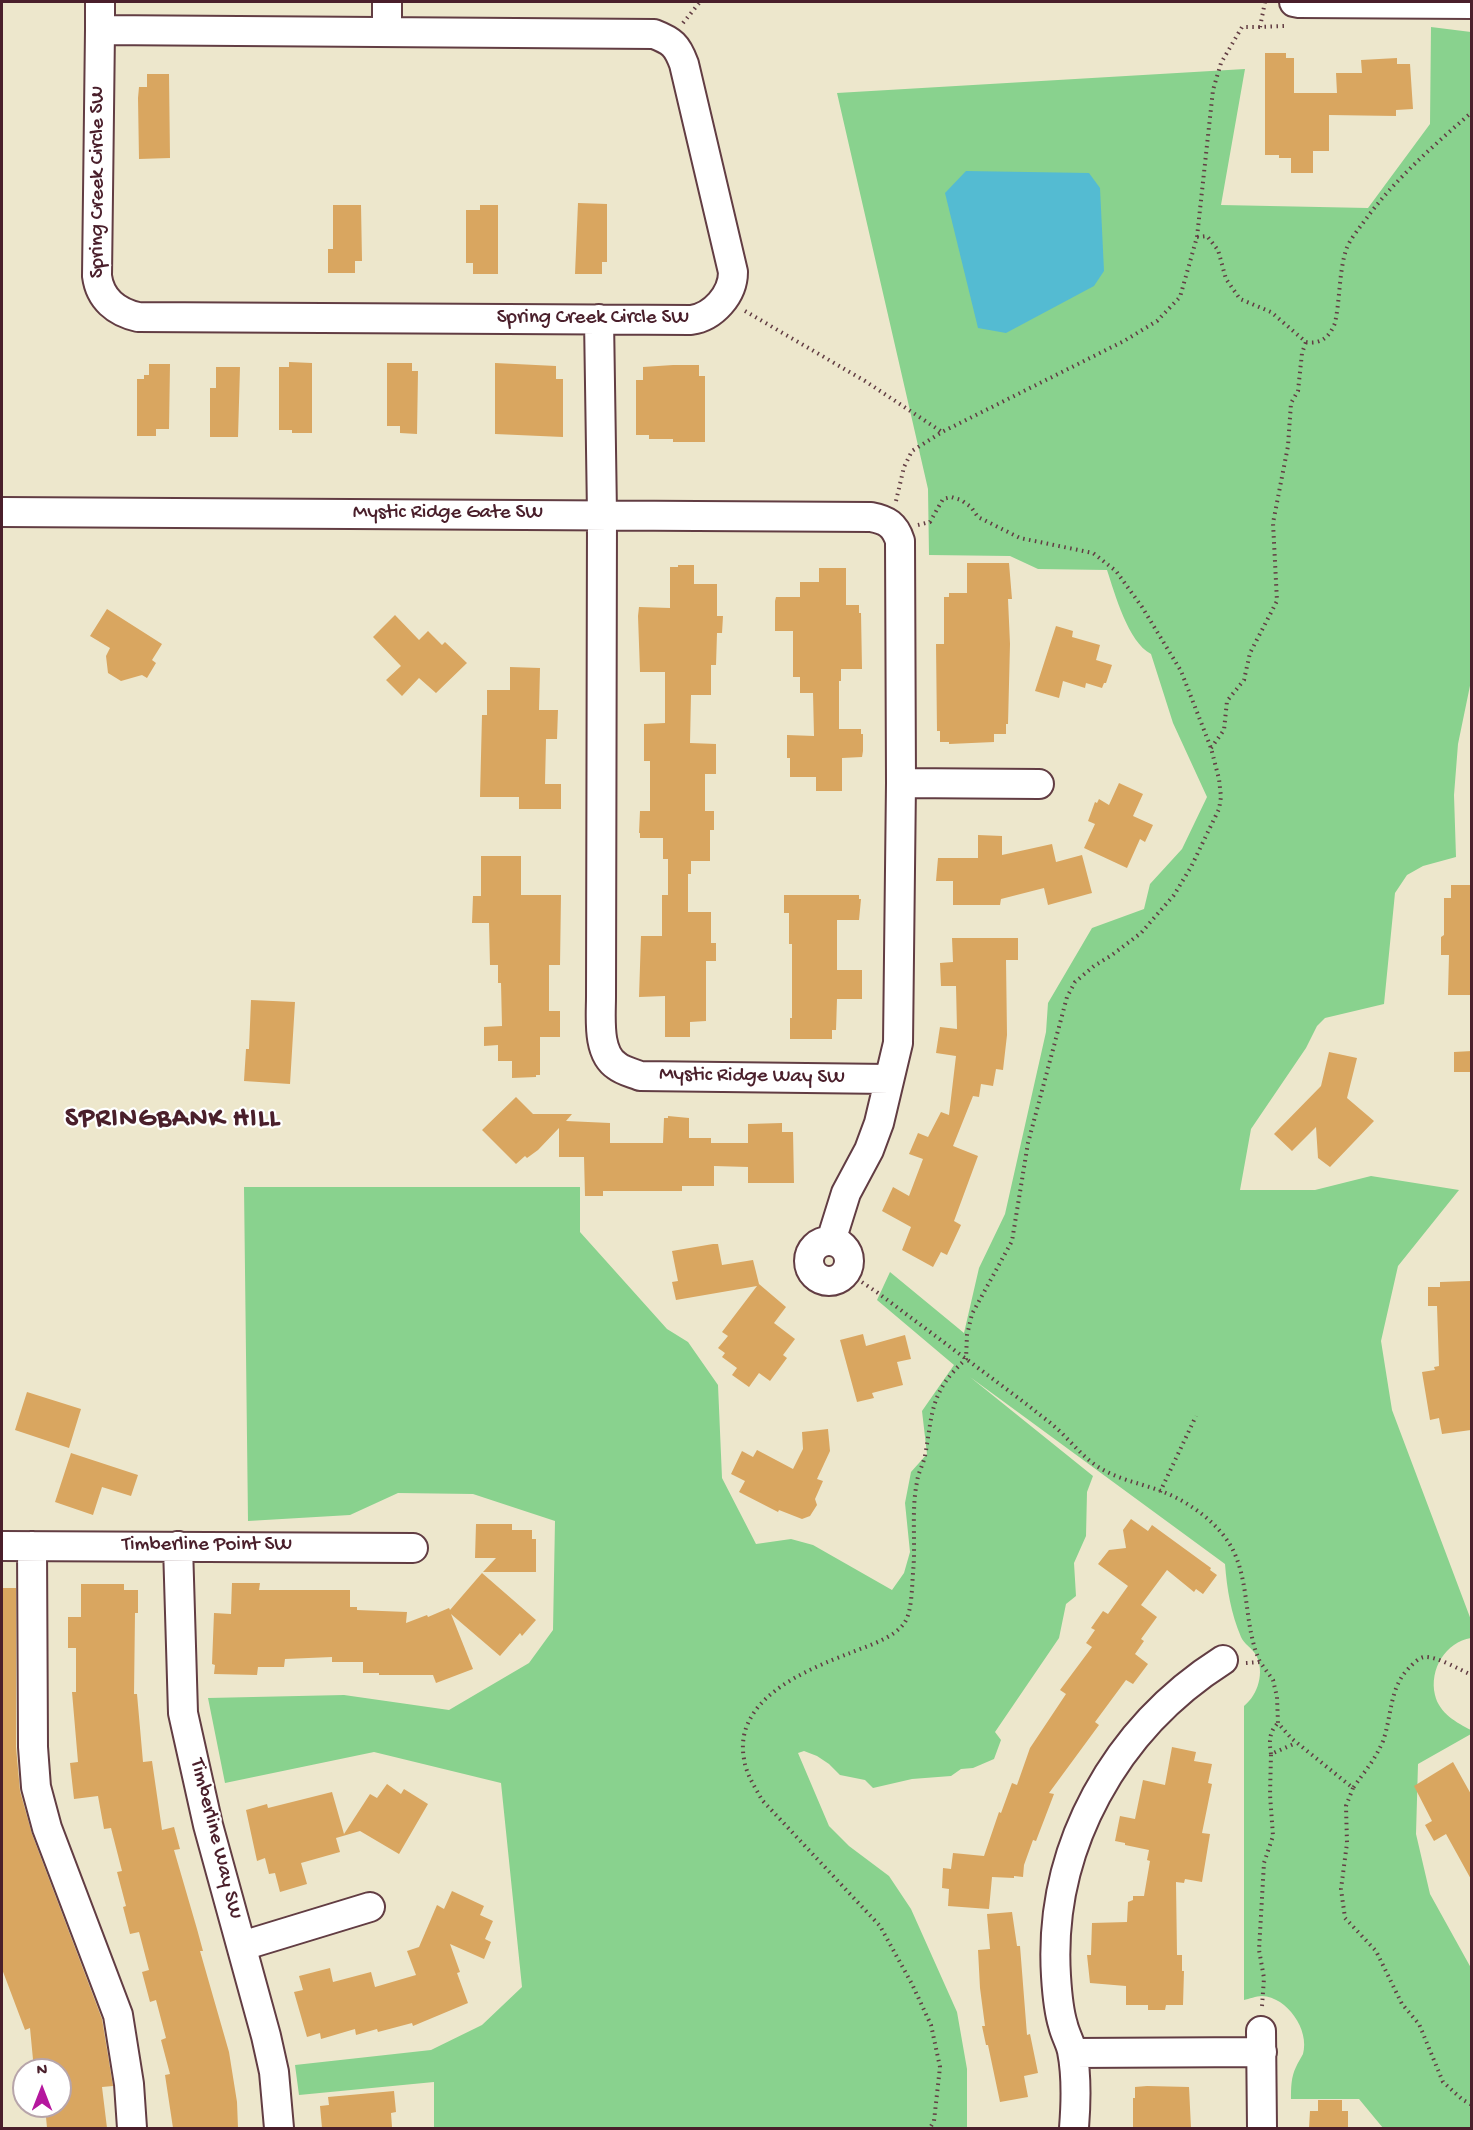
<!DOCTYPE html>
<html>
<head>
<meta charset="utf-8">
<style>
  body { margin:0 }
  #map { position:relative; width:1473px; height:2130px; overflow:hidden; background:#ede7cc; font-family:"Gochi Hand",sans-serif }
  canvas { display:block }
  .frame { position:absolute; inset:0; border:3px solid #4a1f2b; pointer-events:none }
  .north { position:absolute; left:12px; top:2058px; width:60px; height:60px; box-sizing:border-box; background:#fff; border:2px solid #b7a5aa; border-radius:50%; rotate:0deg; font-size:16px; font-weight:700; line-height:24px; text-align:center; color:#4a1f2b }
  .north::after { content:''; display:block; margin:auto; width:21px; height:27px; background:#b5179e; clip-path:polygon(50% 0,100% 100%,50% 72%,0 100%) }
</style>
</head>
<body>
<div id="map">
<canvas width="1473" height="2130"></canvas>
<div class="frame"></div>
<div class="north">N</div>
</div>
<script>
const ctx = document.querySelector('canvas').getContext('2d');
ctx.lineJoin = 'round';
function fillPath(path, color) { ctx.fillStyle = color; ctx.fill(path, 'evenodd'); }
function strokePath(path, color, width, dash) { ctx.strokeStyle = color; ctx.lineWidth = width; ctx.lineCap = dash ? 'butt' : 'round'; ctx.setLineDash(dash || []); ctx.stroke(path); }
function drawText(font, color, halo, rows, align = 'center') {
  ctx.font = font + ' "Gochi Hand",sans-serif'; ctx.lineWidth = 4.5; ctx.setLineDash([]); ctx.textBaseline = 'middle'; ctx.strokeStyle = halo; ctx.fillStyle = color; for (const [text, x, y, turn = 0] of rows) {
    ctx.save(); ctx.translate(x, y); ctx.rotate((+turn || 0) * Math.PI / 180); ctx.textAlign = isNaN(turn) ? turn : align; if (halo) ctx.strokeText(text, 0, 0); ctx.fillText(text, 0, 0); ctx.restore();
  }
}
fillPath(new Path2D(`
  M1431,27L1471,32L1472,676L1458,744L1454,795L1456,857L1423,866L1407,875L1395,893L1384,1004L1325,1018L1317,1026L1306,1048L1251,1129L1240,1190H1315L1371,1176L1459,1190L1398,1266L1381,1341L1392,1410L1471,1620V1638C1446,1642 1429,1669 1435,1695C1439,1713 1457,1723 1471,1730V1734L1418,1764L1416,1834L1430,1894L1471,1968V2128H1383L1359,2099H1291C1291,2088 1291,2077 1296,2067C1298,2062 1301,2058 1303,2054C1310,2030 1287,1997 1262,1996C1256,1996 1249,1999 1244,2000V1706C1258,1695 1265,1672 1256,1655C1252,1648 1244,1644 1241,1637C1231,1613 1227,1590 1225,1564L970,1377L1093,1476L1087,1492L1086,1536L1074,1563L1076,1596L1066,1604L1059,1638L995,1732L1001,1740L994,1759L973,1768L961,1769L951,1776L912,1779L873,1788L865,1780L840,1775L829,1764L817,1756L804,1751L798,1753L829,1826L849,1846L889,1876L911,1909L957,2012L967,2069V2128H434V2082L299,2095L295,2065L431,2050L482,2025L522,1987L501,1783L374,1752L225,1783L208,1698L344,1695L449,1710L529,1663L553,1630L555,1521L473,1494L398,1493L350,1515L248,1521L244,1187H580V1232L667,1329L688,1342L718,1385L722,1478L756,1544L791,1539L813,1545L892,1590L904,1573L910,1552L905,1503L911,1472L927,1454L922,1411L954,1365L877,1300L890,1272L964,1333L979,1268L1005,1214L1046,1032L1048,1003L1092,928L1144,909L1150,884L1182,849L1207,797L1173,723L1151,654C1128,642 1115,594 1107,570L1038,569L1010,556L929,555L928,489L837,93L1245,69L1221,205L1368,208L1430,124Z`), '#89d28e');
fillPath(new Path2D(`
  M966,171L1089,173L1100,188L1104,271L1094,286L1006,333L978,328L945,193Z`), '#54bbd2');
fillPath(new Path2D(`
  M1265,53H1286V58H1294V93H1337L1336,73H1362L1361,60L1397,58V64H1410L1413,109L1396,110V116L1329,115V151H1313V173H1291V158H1279V155H1265Z
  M147,74H169L170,158L139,159L138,98L139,87H147Z
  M578,203L607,204V262H602V274H575Z
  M333,205H361L362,261H355V273H328V249H333Z
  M480,205H498V274H473V263H466V210H480Z
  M289,362L312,363V433H292V430H279V367H289Z
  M387,363H412V371H418L417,434L400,433V426H387Z
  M495,363L556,366V379H563V437L495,434Z
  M149,364H170L169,429H156V436H137V379H144V375H149Z
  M673,365H699V376H705V442H673V439H649V435H636V380H643V367Z
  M216,367H240L238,437H210V388H216Z
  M967,563H1009L1012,599H1008L1010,644L1008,724H1006V734H994V742L949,744V742H940V731H937L936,644H944V597H949V593H967Z
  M678,565H694V584H717V616H723L722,633H717L716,665H711V695H691L690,743L716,744V774H705V811H714V830H710V861H691V874H688V912H711V943H716V961H706V1021L690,1022V1037H665V996L639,997L641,936H662V895H668V859H663V838H640V833H639L640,811H650V761H644V724L665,723V672H640L638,616L639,607L670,608V567H678Z
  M819,568H846V605H859V613H861L862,669H841V681H839V729H861V734H863V751L862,757L842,758V791H816V777H790V758H787V735L814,736L813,693H800V677H793V631H775V601L776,597H800V582H819Z
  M107,609L162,644L152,660L156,663L147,678L142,675L121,681L108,673L106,656L110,648L90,636Z
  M395,615L419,640L428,631L442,645L445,642L467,663L436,693L419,678L402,696L386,680L401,666L373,637Z
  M1056,626L1073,631L1072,637L1100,645L1096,660L1112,665L1106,683H1104L1102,688L1086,683L1085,688L1063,681L1059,698L1035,691Z
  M510,667L540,668L539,710H558L557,739H546L545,784H561V809H519V797H480L482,715H487V690H510Z
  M1119,783L1143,794L1133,816L1153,825L1145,842L1140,839L1127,868L1084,848L1095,824L1088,821L1095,802L1097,803L1099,799L1109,805Z
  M978,835L1002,836V855L1052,844L1056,862L1082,855L1092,893L1048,905L1044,888L1001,899L1000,905H953V881H936L938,858H978Z
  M481,856H521V895H561L560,965H549V1011H560V1037H540V1075H536V1077L512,1078V1061H498V1045L484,1046V1027L502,1026L501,983H498V965H490L489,923H472L473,896H481Z
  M1451,885H1472V995H1448L1449,955H1441V937L1444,935V898H1451Z
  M784,895H859V899H861L859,920H837V970H862V999H837L836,1030H832V1039H790V1018H792V944H789V913H784Z
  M952,938H1018V960H1006L1007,1035L1003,1070L996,1069L993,1086L981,1084L979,1097L973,1096L953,1146L978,1156L954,1221L961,1225L947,1255L941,1252L933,1267L902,1250L911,1227L882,1211L893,1187L909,1196L923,1159L909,1154L918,1133L928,1137L941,1112L949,1115L956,1056L936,1053L940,1027L957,1029L956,986H941L940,963L953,962Z
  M251,1000L295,1002L290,1084L244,1081L246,1049H249Z
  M1472,1051V1072H1454V1052Z
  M1329,1052L1357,1058L1347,1098L1374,1121L1330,1167L1318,1158L1316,1127L1292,1151L1274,1134L1321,1086Z
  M516,1097L533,1114H572L566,1121L610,1123V1143H663L664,1118H668V1116L689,1118V1138H711V1143H748V1124L782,1123V1132H793L794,1183H748V1167L714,1166V1186H682V1191H603V1196H585L584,1157H559V1128L538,1150L527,1158L525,1156L516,1164L482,1130Z
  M713,1244H718L722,1265L753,1260L759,1284L786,1307L774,1323L795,1339L783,1355L787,1358L770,1381L759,1373L749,1387L732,1375L737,1368L722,1357L725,1353L718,1348L728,1336L722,1332L757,1286L676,1300L672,1282L678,1281L672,1251Z
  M1470,1281L1471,1430L1442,1434L1439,1418L1430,1420L1422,1372L1435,1370L1434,1367L1439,1366L1437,1306H1428V1287H1440V1282Z
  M863,1334L866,1346L905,1335L911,1359L897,1362L903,1385L872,1393L874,1398L857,1402L840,1340Z
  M27,1392L81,1409L69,1448L15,1430Z
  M828,1429L830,1451L817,1479L823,1481L815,1499L817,1505L810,1516L802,1519L779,1510L778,1512L739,1492L745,1481L731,1474L742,1451L753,1457L757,1450L793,1469L803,1449L802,1432Z
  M71,1453L138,1475L131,1496L102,1487L93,1515L55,1502Z
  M1131,1519L1148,1531L1152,1525L1211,1568L1210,1570L1217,1575L1203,1594L1196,1589L1194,1592L1167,1570L1141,1605L1157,1617L1141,1639L1144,1641L1135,1654L1148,1664L1133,1684L1126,1680L1095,1722L1099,1725L1049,1793L1054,1794L1036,1841L1033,1840L1024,1865L1023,1877L1014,1876V1878L992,1877L989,1909L948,1906L949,1889L942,1888L943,1868L951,1869L953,1853L984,1856L999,1812L1001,1813L1012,1783L1017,1785L1030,1748L1066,1694L1060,1690L1092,1647L1086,1643L1095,1630L1091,1628L1103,1611L1108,1614L1128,1586L1098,1564L1109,1550L1126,1548L1123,1530Z
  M476,1524H512V1530H532V1539H536V1572H483L496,1558H475Z
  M482,1573L536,1620L522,1636L520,1633L500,1656L451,1614L473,1669L436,1683L433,1675H379V1673H363V1662H332V1657L285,1659L284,1667H258L257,1675L214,1674L215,1665L212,1664L214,1613L231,1614L232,1583H260L259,1590H350V1607H357V1610L407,1612L406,1623L427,1615L428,1617L449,1608L450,1610Z
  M81,1584H124V1590H138V1613H135L134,1694H137L143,1762L152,1761L162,1830L174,1827L180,1849L174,1850L197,1929L203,1951H200L229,2052L237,2102L238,2128H173L165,2075L170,2074L161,2040L166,2038L156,2000L150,2002L142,1972L149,1970L139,1932L130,1934L123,1907L126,1906L117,1872L122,1871L111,1828L104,1829L98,1796L74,1799L70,1763L78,1762L72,1692H76V1648H68V1617H81Z
  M2,1588H16V1747L20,1791L32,1834L102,2019L113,2086L102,2087L107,2128H47L45,2106H60V2070H34L30,2028L25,2030L2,1969Z
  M1172,1747L1196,1752L1194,1761L1212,1764L1208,1783L1212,1784L1202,1833L1210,1834L1202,1882L1185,1879L1184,1883L1176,1882L1177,1955H1182V1971H1184L1183,2005H1166L1165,2010H1148V2005H1126V1986L1090,1983L1087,1955H1091L1092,1923L1127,1922L1128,1902L1133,1900V1896H1144L1150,1861L1147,1860L1149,1850L1125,1845V1843L1115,1841L1120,1816L1135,1819L1143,1780L1165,1785Z
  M1453,1762L1472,1796V1881L1446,1834L1434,1841L1425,1825L1432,1821L1414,1786Z
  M387,1784L401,1794L404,1789L428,1804L399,1854L360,1831L336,1838L340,1852L301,1863L307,1884L280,1892L275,1873L269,1874L265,1858L257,1861L246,1810L267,1804L268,1808L332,1792L344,1834L370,1794L377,1798Z
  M452,1891L484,1906L480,1915L493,1921L485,1939L491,1942L484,1959L450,1944L460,1972L457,1973L468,2003L413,2026L412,2023L378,2032L377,2029L356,2035L355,2029L321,2039L320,2033L307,2037L294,1992L303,1990L299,1976L330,1968L333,1982L371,1972L375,1987L416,1975L407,1951L419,1947L437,1905L444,1909Z
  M1012,1912L1017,1946H1020L1027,2035L1030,2034L1038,2073L1024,2076L1028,2097L1000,2102L988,2045H986L982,2026H985L980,1988L978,1950L990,1949L987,1914Z
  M1147,2086L1189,2087L1191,2128H1133V2098H1135V2087Z
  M394,2091L396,2112L391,2113L392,2127L322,2128L320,2106L329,2105L328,2097Z
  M1318,2100H1342V2111H1348V2128H1309L1310,2111H1318Z`), '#d9a660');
const minor = new Path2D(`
  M1294,2L1299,3L1472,4
  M100,30L654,34C672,41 677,45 684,64L733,272C733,295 713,317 691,320L138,317C116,312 100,299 97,276Z
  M100,30V2
  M387,31V2
  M599,319L602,514L601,997C601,1018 597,1053 617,1066C623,1071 633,1073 640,1076L889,1079
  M2,512L871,517C887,520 895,525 900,541L901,783L898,1043L879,1123L869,1150L846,1193L831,1241
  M901,783L1039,784
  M809 1261a20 20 0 1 1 40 0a20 20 0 1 1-40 0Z
  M2,1546L413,1548
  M32,1546L33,1747L36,1787L47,1828L118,2015L129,2084L132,2128
  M178,1546L183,1713L208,1825L266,2036L274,2072L279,2128
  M242,1946L370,1907
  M1261,2031L1262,2128
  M1073,2053L1262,2052
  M1074,2128C1076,2103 1077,2076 1072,2051C1070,2042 1065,2034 1063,2025C1058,2009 1057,1992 1056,1976C1048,1847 1116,1728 1223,1660`);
strokePath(minor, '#623d43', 32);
strokePath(new Path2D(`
  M1265,2L1260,27L1284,26
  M683,23L700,2
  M1197,237L1207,236L1218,250L1226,279L1240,299L1271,312L1306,342C1321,345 1330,336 1335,323C1340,300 1339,272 1346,250C1349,241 1357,231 1363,223C1393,181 1433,146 1472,112
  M745,311L865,381L942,432
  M896,501L904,467L912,451L942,432L1124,341L1157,321L1180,297L1197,237L1213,90L1221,63L1242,27H1260
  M918,525L930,522L943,499L951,497L961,500L971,507L978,517L1020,538L1093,553L1116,571L1142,607L1181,671L1211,748L1219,779L1221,797L1219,809L1191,867L1174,895L1141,933L1112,955L1094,966L1075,982L1067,997L1028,1143L1012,1241L972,1314L967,1335L966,1359C930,1392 933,1411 925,1456C923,1465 918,1473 917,1482C911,1511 916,1543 913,1573C912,1585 912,1611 905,1622C895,1638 867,1646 850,1653C806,1670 733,1699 744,1759C746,1774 755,1787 762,1800L880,1926L912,1984L931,2025L940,2067L934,2121L930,2128
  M1211,748L1224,730L1227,701L1244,680L1250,653L1277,601L1273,523L1288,446L1291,403L1298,391L1302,353L1306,342
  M847,1272L878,1293L1029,1406C1037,1413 1046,1419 1054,1426C1068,1438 1079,1453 1094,1464C1116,1480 1142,1483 1166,1493C1192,1504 1221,1525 1234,1552C1250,1587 1244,1627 1260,1662
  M1160,1492L1196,1416
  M1246,1663L1260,1662L1273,1680L1277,1697L1278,1723L1291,1738L1353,1788C1365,1771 1375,1760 1383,1741C1392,1716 1389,1688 1409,1668C1413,1664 1418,1658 1424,1657C1437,1656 1460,1670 1472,1675
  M1271,1754C1269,1742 1269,1732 1278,1723
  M1353,1788L1346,1806L1347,1843L1341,1889L1345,1918L1376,1951L1402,2004L1419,2024L1443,2082L1463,2100L1472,2105
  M1262,2006L1264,1978L1259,1950L1264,1863L1273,1836L1270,1795L1271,1754L1296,1743`), '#623d43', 4, [1.5, 4.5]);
strokePath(minor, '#fff', 28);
drawText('21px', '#4a1f2b', '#fff', [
  ["Spring Creek Circle SW",99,182,-90],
  ["Spring Creek Circle SW",593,319],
  ["Mystic Ridge Gate SW",448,514],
  ["Mystic Ridge Way SW",752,1077,1],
  ["Timberline Point SW",207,1546],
  ["Timberline Way SW",215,1839,76]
]);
ctx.letterSpacing = '1.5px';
drawText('bold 27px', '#4a1f2b', '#fff', [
  ["SPRINGBANK HILL",173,1121]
]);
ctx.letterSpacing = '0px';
</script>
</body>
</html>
